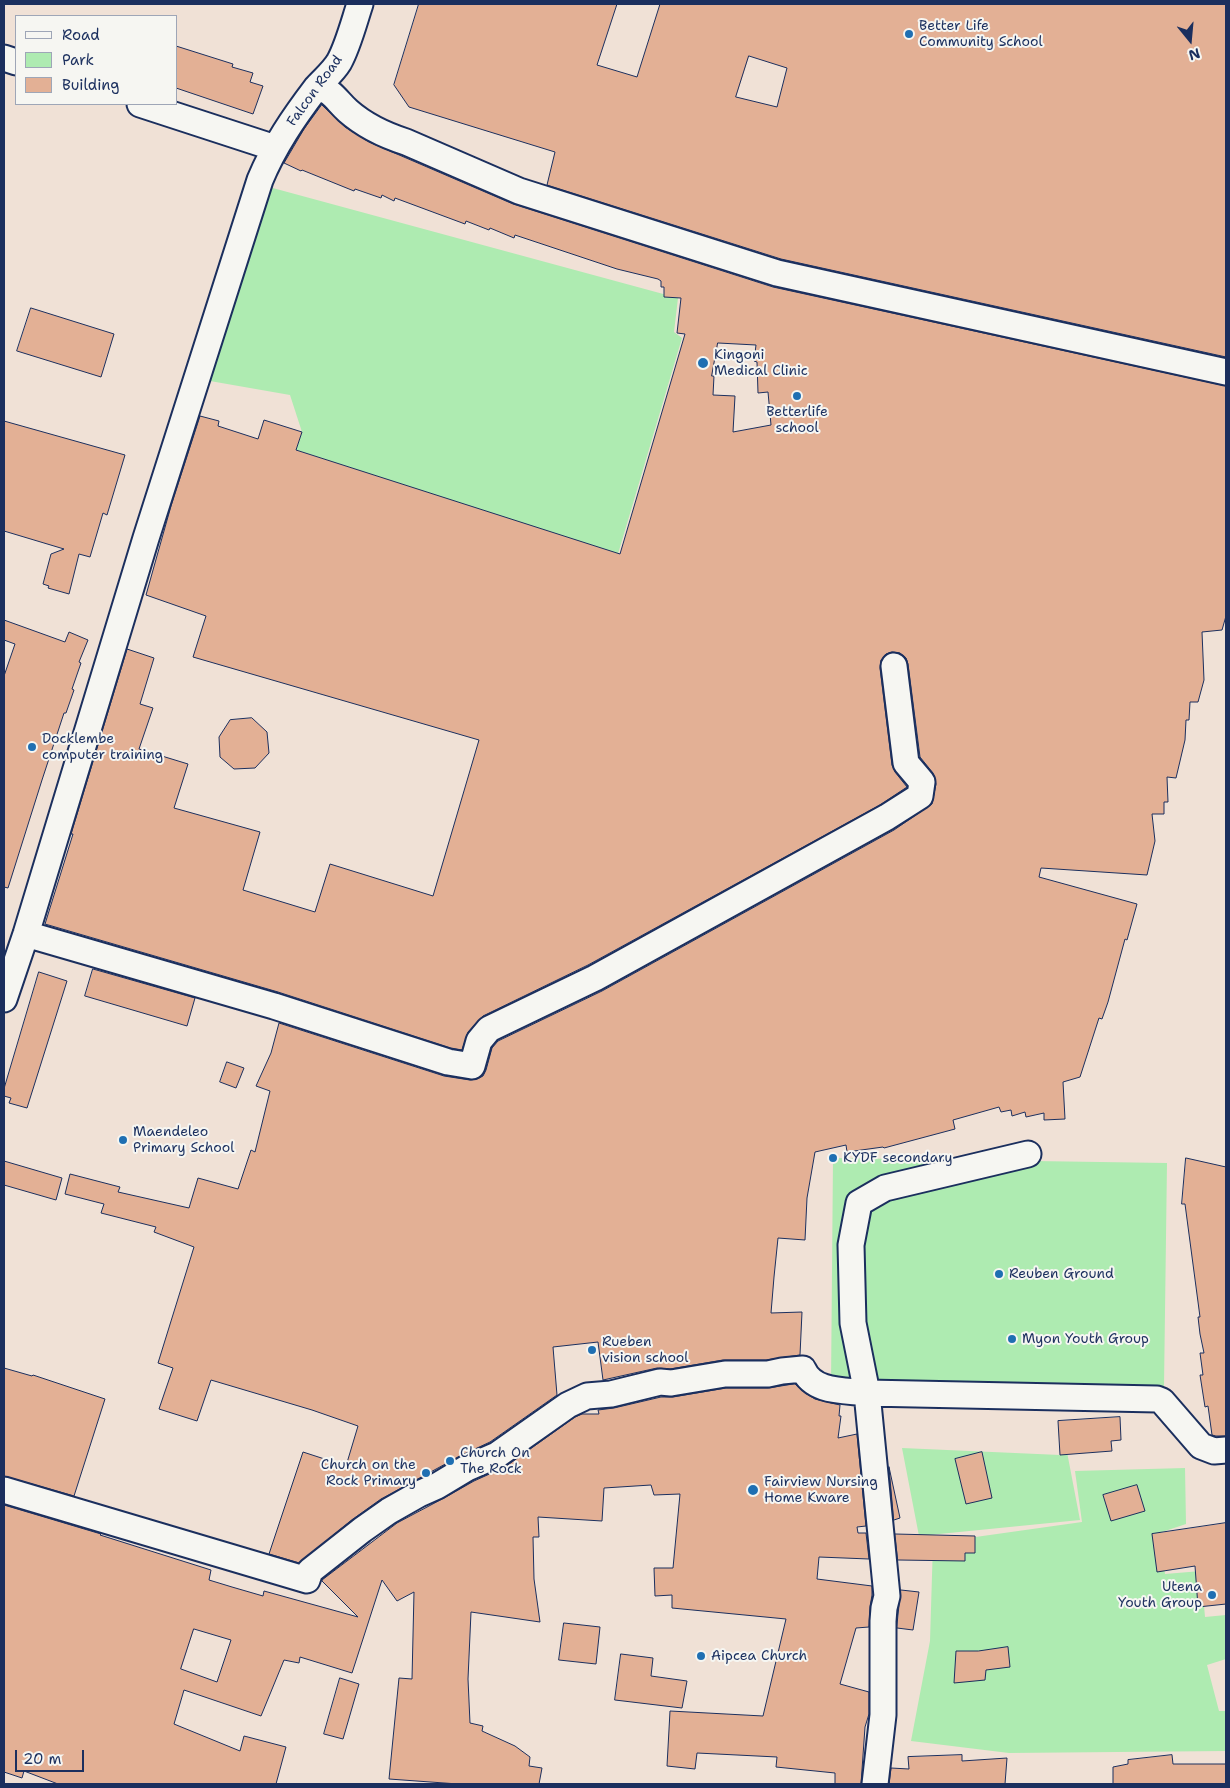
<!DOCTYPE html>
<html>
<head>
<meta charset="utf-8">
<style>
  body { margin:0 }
  #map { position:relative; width:1230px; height:1788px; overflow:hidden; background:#f0e1d6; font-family:"Shantell Sans",sans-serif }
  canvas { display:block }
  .frame { position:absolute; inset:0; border:5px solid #1b2f5e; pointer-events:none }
  .legend { position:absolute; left:15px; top:15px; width:162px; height:90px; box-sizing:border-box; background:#f6f6f2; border:1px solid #9ea6b7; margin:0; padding:6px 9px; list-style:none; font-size:15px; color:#1b2f5e }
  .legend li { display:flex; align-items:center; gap:10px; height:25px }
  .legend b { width:25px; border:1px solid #9ea6b7 }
  .north { position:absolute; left:1165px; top:15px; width:50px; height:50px; -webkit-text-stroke:4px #f6f6f2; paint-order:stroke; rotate:163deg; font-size:14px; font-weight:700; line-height:20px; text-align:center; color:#1b2f5e }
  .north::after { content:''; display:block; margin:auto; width:18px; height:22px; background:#1b2f5e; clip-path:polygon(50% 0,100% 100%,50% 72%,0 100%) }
  .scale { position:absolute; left:15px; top:1750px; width:69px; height:22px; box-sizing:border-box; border:2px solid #1b2f5e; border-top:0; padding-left:6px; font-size:15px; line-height:18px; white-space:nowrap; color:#1b2f5e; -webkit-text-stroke:4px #f6f6f2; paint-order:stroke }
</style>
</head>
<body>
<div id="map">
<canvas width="1230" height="1788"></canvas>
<div class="frame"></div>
<ul class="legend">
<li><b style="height:6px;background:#f6f6f2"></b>Road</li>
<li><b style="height:14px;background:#aeebb1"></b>Park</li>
<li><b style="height:14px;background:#e3b095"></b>Building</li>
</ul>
<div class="north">N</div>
<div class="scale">20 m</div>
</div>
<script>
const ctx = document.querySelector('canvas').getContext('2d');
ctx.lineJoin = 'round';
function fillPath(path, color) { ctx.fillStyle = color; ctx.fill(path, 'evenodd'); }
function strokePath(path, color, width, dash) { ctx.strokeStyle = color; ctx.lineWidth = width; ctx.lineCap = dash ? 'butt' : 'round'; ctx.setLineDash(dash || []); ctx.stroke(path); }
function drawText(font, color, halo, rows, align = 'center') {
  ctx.font = font + ' "Shantell Sans",sans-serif'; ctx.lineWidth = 4; ctx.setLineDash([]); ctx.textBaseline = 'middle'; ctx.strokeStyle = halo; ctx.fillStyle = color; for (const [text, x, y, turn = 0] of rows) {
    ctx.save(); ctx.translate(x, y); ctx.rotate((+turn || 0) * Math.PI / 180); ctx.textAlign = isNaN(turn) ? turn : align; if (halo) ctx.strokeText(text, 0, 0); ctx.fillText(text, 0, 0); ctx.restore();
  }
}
fillPath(new Path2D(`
  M258,184L678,298L674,332L682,338L618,554L296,450L302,432L290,395L210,381Z
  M833,1158L1167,1163L1164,1386L831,1384Z
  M902,1448L1060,1455L1067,1452L1080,1520L919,1536Z
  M1185,1468L1186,1524L1159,1533L1165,1574L1201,1571L1205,1617L1226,1615V1659L1207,1665L1219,1711H1226V1751L1009,1753L911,1741L930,1641L933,1543L1082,1522L1075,1471Z`), '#aeebb1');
const building = new Path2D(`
  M419,4H617L597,65L637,77L660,4H1226V357L781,259L547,185L555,152L409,107L394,85ZM749,56L787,68L777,107L736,97Z
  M176,46L233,64L232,67L253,73L250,82L263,86L253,114L176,88Z
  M322,105L345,127L369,142L513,204L773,287L1226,386V616L1222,630L1202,632L1204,680L1198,702H1190L1189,720H1186L1185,740L1176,778L1167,777L1168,802H1164V814H1152L1155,841L1147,875L1041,868L1039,877L1137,904L1127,940L1125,939L1108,1002L1102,1019L1099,1018L1080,1077L1063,1082L1065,1119L1044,1120V1113L1026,1117L1025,1112L1012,1116L1011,1110L1001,1112L999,1107L953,1120L955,1129L884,1148L883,1147L847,1152L846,1145L815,1152L807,1198L805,1240L778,1238L774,1277L771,1313L802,1312L800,1355L766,1360H723L670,1369L657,1368L603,1380L598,1342L553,1347L557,1395L490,1442L460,1456L381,1499L353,1519L299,1563L269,1554L303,1452L346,1466L358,1426L312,1410L211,1380L197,1421L159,1409L173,1368L158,1363L194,1247L154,1232L156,1227L101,1213L104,1204L65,1194L70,1174L120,1187L118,1192L189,1208L198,1178L238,1189L251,1150L255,1152L270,1091L256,1086L271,1053L279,1023L444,1076L470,1080L477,1079L483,1076L486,1070L492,1048L498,1041L602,991L894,830L932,804L936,784L933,773L920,757L908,664L906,658L900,653L892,652L886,654L881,660L880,668L892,765L895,772L907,787L880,805L588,965L483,1016L468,1032L462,1050L451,1048L278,992L45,924L73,834H71L127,649L154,658L140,704L153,708L139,749L188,764L174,808L260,832L243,890L315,912L330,864L433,896L479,740L193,657L206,616L146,595L171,506L200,416L219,421L218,426L258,439L264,420L302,432L296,450L620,554L685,334L677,333L681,298L664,297V287H661V281L658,279L617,269L515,235L514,238L490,228L489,230L466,221L465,224L395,198L394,201L382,195L381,198L355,189L354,191L302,170L301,171L284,163L304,129ZM718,343L756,345L754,361L757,362L758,393L768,392L771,425L733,432L735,396L713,395L714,376H712Z
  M31,308L114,334L101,377L17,351Z
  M4,421L125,455L107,515L103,513L90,557L79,554L69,594L48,588L49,586L43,584L51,554L64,549L4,531Z
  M4,620L65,642L69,632L88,640L79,662L81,663L72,689L74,690L66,713H64L42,780L8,888L4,887V676L15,644L4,640Z
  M252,718L267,732L269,753L255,768L234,769L220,757L219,737L230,720Z
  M93,969L195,998L187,1026L85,996Z
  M39,972L67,981L27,1108L9,1103L11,1098L4,1096V1089Z
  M227,1062L244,1068L236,1088L220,1082Z
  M1186,1158L1226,1167V1436H1216L1212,1435L1208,1406L1205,1407L1200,1375H1203L1200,1353H1204L1200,1334L1198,1317H1200L1185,1204H1182Z
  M4,1161L62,1178L56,1200L4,1185Z
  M4,1368L32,1376L33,1375L105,1399L74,1496L4,1476Z
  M795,1384L805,1393L815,1399L840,1405L839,1416H841L838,1438L857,1434L866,1526L857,1527L858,1533H866L869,1559L819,1557L817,1579L872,1586V1595L870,1607L869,1627L856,1628L840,1684L869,1692V1714L865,1727L861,1784H835V1773L776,1767L777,1757L697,1753L695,1769L667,1766L670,1711L763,1716L786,1619L672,1608V1595L655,1596L654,1568H673L680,1494L654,1495L651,1485L604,1488L602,1521L538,1517L539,1537H533L534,1579L540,1622L471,1612L468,1679L470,1723L483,1726L482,1731L515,1746L530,1757L529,1766L542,1768L539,1784H458L389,1779L399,1678L412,1679L414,1592L397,1601L382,1580L352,1673L300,1657L299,1663L284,1660L261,1716L184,1690L174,1724L240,1751L244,1736L286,1747L276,1784H58L24,1771L22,1778L4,1772V1505L91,1531L101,1534L100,1535L211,1570L209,1580L232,1587L263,1596L264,1591L358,1617L322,1581V1580L397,1523L444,1498L474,1481L505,1467L575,1417L582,1414H599L598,1410L614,1408L661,1397H673L726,1388H768ZM194,1629L231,1640L217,1682L181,1669Z
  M1120,1417L1121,1440L1111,1441L1112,1451L1060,1455L1058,1421Z
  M982,1452L992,1498L966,1504L955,1459Z
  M889,1467L900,1518L894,1520Z
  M1137,1485L1145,1511L1111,1521L1103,1495Z
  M1226,1523V1604L1198,1607L1195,1566L1157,1572L1152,1534Z
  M895,1534L975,1536V1553H965V1561L898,1560Z
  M901,1590L919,1592L913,1630L897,1628Z
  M564,1623L600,1627L596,1664L559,1660Z
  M1008,1647L1010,1667L986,1670L985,1680L954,1683L956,1651H978Z
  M621,1654L653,1658L651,1676L687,1681L682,1708L615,1700Z
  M340,1678L359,1684L343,1739L324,1734Z
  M962,1755V1761L1007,1758L1005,1784H889L891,1768L909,1769L908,1757Z
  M1172,1755L1173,1764H1226V1784H1113V1767L1128,1764V1760Z`);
fillPath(building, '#e3b095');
strokePath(building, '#1b2f5e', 1);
const street = new Path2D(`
  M4,58L16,62
  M318,86C334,93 336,100 348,111C365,126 384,135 406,142L519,191L777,273L1226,372
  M140,104L275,148
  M26,934L274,1006L448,1062L472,1066L479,1041L489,1029L595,978L887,817L920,796L922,782L906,763L894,666
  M4,999L26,934L146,538L260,180C274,146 294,117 316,88C324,79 333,72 339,62C348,46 354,22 360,4
  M4,1490L307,1580L310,1571L362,1530L389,1511L419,1494L437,1486L467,1468L497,1455L568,1405L587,1396L611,1394L660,1382L671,1383L725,1374H768L782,1371L803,1369C813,1393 845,1390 867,1393L1157,1399L1162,1401L1201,1446L1214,1451L1226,1450
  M875,1784L883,1715V1621L884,1608L887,1596L867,1393L853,1323L851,1245L859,1203L885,1188L1028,1154`);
strokePath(street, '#1b2f5e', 29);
strokePath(street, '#f6f6f2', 25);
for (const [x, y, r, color] of [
  [909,34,5,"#1f6fb2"],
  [703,363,6,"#1f6fb2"],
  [797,396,5,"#1f6fb2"],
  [32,747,5,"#1f6fb2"],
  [123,1140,5,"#1f6fb2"],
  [833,1158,5,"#1f6fb2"],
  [999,1274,5,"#1f6fb2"],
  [1012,1339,5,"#1f6fb2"],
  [592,1350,5,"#1f6fb2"],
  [450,1461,5,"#1f6fb2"],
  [426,1473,5,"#1f6fb2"],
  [753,1490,6,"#1f6fb2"],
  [1212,1595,5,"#1f6fb2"],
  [701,1656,5,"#1f6fb2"]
]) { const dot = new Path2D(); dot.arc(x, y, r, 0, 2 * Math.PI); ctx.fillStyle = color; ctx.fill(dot); strokePath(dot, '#f6f6f2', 2); }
drawText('14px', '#1b2f5e', '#f6f6f2', [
  ["Better Life",919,26],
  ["Community School",919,42],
  ["Kingoni",714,355],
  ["Medical Clinic",714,371],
  ["Betterlife",797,412,"center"],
  ["school",797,428,"center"],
  ["Docklembe",42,739],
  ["computer training",42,755],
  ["Maendeleo",133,1132],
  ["Primary School",133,1148],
  ["KYDF secondary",843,1158],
  ["Reuben Ground",1009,1274],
  ["Myon Youth Group",1022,1339],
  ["Rueben",602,1342],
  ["vision school",602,1358],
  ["Church On",460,1453],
  ["The Rock",460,1469],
  ["Church on the",416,1465,"right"],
  ["Rock Primary",416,1481,"right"],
  ["Fairview Nursing",764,1482],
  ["Home Kware",764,1498],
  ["Utena",1202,1587,"right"],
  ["Youth Group",1202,1603,"right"],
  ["Aipcea Church",711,1656]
], 'left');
drawText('14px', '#1b2f5e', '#f6f6f2', [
  ["Falcon Road",315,91,-54]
]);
</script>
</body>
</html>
